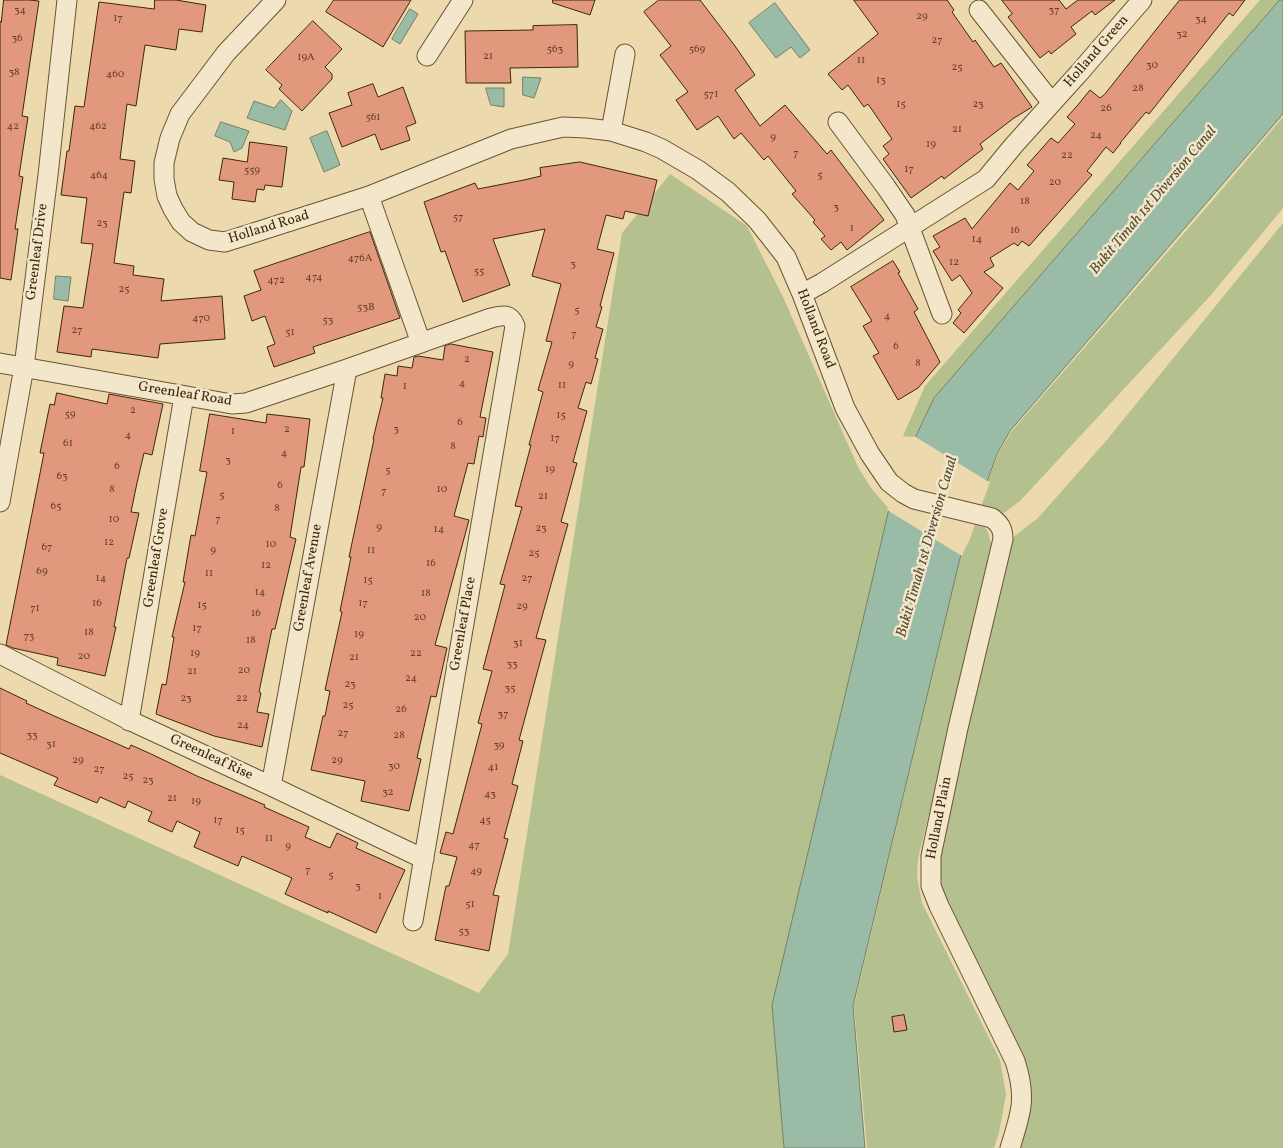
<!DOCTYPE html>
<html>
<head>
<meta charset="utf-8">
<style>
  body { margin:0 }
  canvas { display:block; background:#ecd9ae }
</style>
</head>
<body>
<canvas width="1283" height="1148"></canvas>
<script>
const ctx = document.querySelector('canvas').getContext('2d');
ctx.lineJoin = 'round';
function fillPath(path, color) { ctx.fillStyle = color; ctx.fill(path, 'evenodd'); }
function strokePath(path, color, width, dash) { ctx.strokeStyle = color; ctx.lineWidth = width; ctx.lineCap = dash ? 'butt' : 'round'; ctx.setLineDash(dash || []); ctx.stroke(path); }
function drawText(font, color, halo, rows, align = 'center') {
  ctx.font = font + ' Vollkorn,serif'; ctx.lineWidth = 5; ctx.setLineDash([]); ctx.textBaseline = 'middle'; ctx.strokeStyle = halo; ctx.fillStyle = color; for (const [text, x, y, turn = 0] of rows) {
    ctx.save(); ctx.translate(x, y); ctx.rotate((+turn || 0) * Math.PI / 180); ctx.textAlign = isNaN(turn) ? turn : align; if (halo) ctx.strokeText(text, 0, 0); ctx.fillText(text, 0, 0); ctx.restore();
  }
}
fillPath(new Path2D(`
  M1260,0H1280L934,398L915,437L903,436L925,386Z
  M1283,117V208L1211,295L1020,501L1004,513L981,507L990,482L988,481L998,454L1011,432L1219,193Z
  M670,174L747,226L783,297L858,467L871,488L889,509L772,1005L784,1148H0V775L479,993L508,954L622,233Z
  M1283,223V1148H1019L1028,1112L943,896L933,860L1012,538L1038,518L1106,441Z
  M975,525L985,527L988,532L993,551L918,859L917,877L922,903L1000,1060L1006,1094L999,1133L994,1148H867L854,1006L960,558L969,541Z`), '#b4c08d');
const water = new Path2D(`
  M1280,0H1283V114L1010,431L997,454L960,558L853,1006L865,1148H784L772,1005L889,509L915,438L934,398Z
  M775,3L810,50L800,58L791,47L776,58L749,23Z
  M410,9L418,14L400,44L392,39Z
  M523,77L541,78L534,98L523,95Z
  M486,88H504V107L491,105Z
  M281,100L292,111L285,130L247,118L254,101L274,108Z
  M221,122L249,131L242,148L234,152L230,142L215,136Z
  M327,131L340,165L324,172L310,138Z
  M56,276L71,277L68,301L54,299Z`);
fillPath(water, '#9abba5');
strokePath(water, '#758067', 1);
fillPath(new Path2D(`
  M914,436L989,482L962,556L887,510Z`), '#ecd9ae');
const building = new Path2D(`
  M4,0H29L39,1L22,116L28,117L19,176L23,177L15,229H18L11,280L0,278V21L1,22Z
  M155,0H176L206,5L202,32L179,29L176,50L145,45L136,106L127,104L120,159L135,161L131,193L124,192L114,263L134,266L133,275L164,279L161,301L222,296L225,339L160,344L158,358L92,349L91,357L57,352L64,306L83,308L93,244L81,243L87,198L61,195L67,151H69L75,106L84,107L99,2L154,9Z
  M334,0H411L383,47L326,12Z
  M553,0H595L590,15L553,3Z
  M659,0H700L735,46L755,75L735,90L760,126L785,105L827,154L831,150L884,220L847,250L841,242L831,250L821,239L825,236L813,222L815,220L792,194L796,191L768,156L764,160L741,133L734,139L718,116L697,130L676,100L688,92L660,55L671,46L644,12Z
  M854,0H947L954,10L952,12L973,42L975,40L994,67L1001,63L1032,107L1014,118L980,144L983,149L944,179L942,176L911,198L883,159L889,154L883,146L892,139L868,104L864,107L848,85L842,90L828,74L878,34Z
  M1002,0H1059L1066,9L1078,0H1115L1095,15L1092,11L1071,27L1076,34L1051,54L1049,51L1040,58L1008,17L1012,14Z
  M1180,0H1245L1233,16L1229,13L1149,114L1146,112L1120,143H1121L1113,153L1106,147L1087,171L1092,175L1029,246L1022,241L1018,246L1014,243L990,258L994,266L984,272L1003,288L964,333L953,323L961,313L958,310L972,293L960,275L952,281L933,251L940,247L933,236L965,218L972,229L1010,183L1018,190L1034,171L1027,165L1037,154L1051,138L1058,143L1075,124L1067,117L1077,106L1090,90L1100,98L1104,95Z
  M313,21L342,49L325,67L332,74V79L302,111L279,89L282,85L266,70Z
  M577,25L578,67L510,68L511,83H466L465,31L533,30V26Z
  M373,84L378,97L403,87L416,123L406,127L410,140L381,150L375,134L342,147L329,113L352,105L348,93Z
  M250,142L287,147L282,187L265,185L264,190L257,189L255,202L232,199L234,182L219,180L223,158L247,162Z
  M580,162L657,180L648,216L625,211L623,219L606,215L597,249L614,253L600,306L602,307L596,327L603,329L595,358L598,359L591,384L586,382L578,408L587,411L573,462L577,463L561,522L568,524L536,638L546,640L519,740L523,741L512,784L518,786L504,838L508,839L493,895L499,896L489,951L435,940L446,886H449L457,857L440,853L446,832L453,834L482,724L478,723L492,671L483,669L505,585L500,584L522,507L515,506L531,445H529L543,392L538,390L552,342L546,341L561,284L532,276L545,229L493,239L510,285L463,302L445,251L441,252L424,202L475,183L478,189L524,180L541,176L540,168Z
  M370,232L400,318L313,347L315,353L274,367L267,347L275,344L265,316L252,321L244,296L261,290L254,271Z
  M893,261L900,272L898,273L918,309L914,312L940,362L918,388L898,400L873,356L879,353L863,326L872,321L851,287Z
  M451,344L493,352L480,417L486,418L483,437L479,436L474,464L468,463L454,516L469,520L435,645L447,648L436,697L431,696L417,758L421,759L409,811L361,801L365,781L311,770L323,716H325L330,691L325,690L342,612L340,611L351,557H349L374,439H373L383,398H381L385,374L397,376L398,366L412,368L414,357L418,356L443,360L445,346Z
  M57,393L107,404L109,394L163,404L152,455L144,453L137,483L131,512L139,513L129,558H127L114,627H116L105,676L57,665L58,658L13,648L6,645L44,453H40L50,404L54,405Z
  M210,414L266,423L267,414L310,419L304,467H301L290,537L296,539L275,629H272L259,692L261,693L257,712L269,714L262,747L214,736L156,714L162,684L166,685L174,637H172L185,582H183L191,535L195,536L207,472L200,471Z
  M0,688L27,701L26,703L52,715L129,749L131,745L149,753L197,776L265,805L264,807L309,827L305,837L330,848L337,833L358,843L356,848L405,870L376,933L328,911V913L285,894L292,878L242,856L238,866L194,847L200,832L177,821L172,832L148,821L152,812L128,801L125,808L100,797L97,803L54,785L58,778L0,753Z
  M904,1015L907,1030L894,1032L892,1017Z`);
fillPath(building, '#e2987d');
strokePath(building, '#3d270b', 1);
const minor = new Path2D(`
  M276,0L226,53L180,114L170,138L164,163V179L167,196L173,209L181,222L192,232L209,240L225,242L369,196L511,139L563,127L586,128L611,131L646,142L662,149L698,170L728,192L757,220L786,257L802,294L845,408L870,454L889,482L903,493L914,499L992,518C1000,524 1003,529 1003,539L958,728L931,856V886L939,906L1015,1061C1027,1098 1021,1113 1010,1148
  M979,10L1052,103
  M427,56L463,0
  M838,122L886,187L905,215L942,314
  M611,131L625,54
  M369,196L421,343
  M802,294L822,283L986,179L1014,145L1079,73L1142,0
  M0,363L232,404L246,403L347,369L491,318C503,315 510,313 515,326L413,921
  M0,502L24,367L48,175L67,0
  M0,654L133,722L271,786L424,859
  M129,721L184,396
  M271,786L347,369`);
strokePath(minor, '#695434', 21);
strokePath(minor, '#f3e6ca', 19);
drawText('11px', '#664328', null, [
  ["34",20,11],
  ["37",1054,11],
  ["29",922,17],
  ["17",118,19],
  ["34",1201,20],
  ["32",1182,35],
  ["36",17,39],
  ["27",937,41],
  ["563",555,50],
  ["569",697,50],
  ["21",488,57],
  ["19A",306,58],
  ["11",861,61],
  ["30",1152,66],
  ["25",957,68],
  ["38",14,73],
  ["460",115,75],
  ["13",881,81],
  ["28",1138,89],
  ["571",711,95],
  ["15",901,105],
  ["23",978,105],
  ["26",1106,109],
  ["561",373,118],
  ["42",13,127],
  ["462",98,127],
  ["21",957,130],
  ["24",1096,136],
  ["9",773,138],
  ["19",931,145],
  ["7",796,154],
  ["22",1067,156],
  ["17",909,170],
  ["559",252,171],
  ["464",99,176],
  ["5",820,176],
  ["20",1055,183],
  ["18",1025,202],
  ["3",836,208],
  ["57",458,218],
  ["23",102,224],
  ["1",852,229],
  ["16",1015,231],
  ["14",977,240],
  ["476A",360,259],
  ["12",954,263],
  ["3",573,265],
  ["55",479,272],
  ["474",314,278],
  ["472",276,281],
  ["25",124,290],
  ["53B",366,308],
  ["5",577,311],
  ["4",887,317],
  ["470",201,319],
  ["53",328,321],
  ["27",77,331],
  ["51",290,333],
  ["7",574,335],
  ["6",896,347],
  ["2",467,360],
  ["8",918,364],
  ["9",571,365],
  ["4",462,384],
  ["11",562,386],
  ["1",405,387],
  ["2",133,411],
  ["59",70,415],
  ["15",561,416],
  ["6",460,423],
  ["2",287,430],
  ["3",396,430],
  ["1",233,432],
  ["4",128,436],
  ["17",555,439],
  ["61",68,444],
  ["8",453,447],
  ["4",284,454],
  ["3",228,461],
  ["6",117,467],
  ["19",550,470],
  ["5",388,471],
  ["63",62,477],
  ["6",280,486],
  ["8",112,490],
  ["10",442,490],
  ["7",384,492],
  ["5",222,496],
  ["21",543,497],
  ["65",56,507],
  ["8",277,509],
  ["10",114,520],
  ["7",218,520],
  ["9",379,528],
  ["23",541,529],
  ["14",439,530],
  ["12",109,543],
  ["10",271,545],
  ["67",47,548],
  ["9",213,551],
  ["11",371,551],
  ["25",534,554],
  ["16",431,564],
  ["12",266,566],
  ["69",42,572],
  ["11",209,574],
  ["14",101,579],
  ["27",527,579],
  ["15",368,581],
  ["14",260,593],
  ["18",426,594],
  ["16",97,604],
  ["17",363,604],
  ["15",202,606],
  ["29",522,607],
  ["71",35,609],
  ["16",256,614],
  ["20",420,618],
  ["17",197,629],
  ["18",89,633],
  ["19",359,635],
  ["73",29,637],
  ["18",251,641],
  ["31",518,644],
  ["19",195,654],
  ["22",416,654],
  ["20",84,657],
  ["21",354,658],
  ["33",512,665],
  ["20",244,671],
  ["21",192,672],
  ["24",411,679],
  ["23",350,685],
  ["35",510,689],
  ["23",186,699],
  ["22",242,699],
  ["25",348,706],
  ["26",401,710],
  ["37",503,715],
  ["24",243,726],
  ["27",343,734],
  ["33",32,736],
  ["28",399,736],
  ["31",51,745],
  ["39",499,746],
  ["29",78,761],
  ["29",337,761],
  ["30",394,767],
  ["41",493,768],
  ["27",99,770],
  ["25",128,777],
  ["23",148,781],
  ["32",388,793],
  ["43",490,795],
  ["21",172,799],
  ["19",196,802],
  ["17",218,821],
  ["45",485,821],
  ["15",240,831],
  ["11",269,839],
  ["47",474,846],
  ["9",288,847],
  ["7",308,871],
  ["49",476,872],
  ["5",331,876],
  ["3",358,887],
  ["1",380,897],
  ["51",470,905],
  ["53",464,932]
]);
drawText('14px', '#3d270b', '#f3e6ca', [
  ["Holland Green",1097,52,-49],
  ["Holland Road",269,228,-17],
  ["Greenleaf Drive",38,252,-83],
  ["Holland Road",815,329,69],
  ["Greenleaf Road",185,395,9],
  ["Greenleaf Grove",157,558,-81],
  ["Greenleaf Avenue",309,578,-80],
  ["Greenleaf Place",464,624,-80],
  ["Greenleaf Rise",211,758,25],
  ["Holland Plain",940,818,-79]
]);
drawText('italic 15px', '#544c32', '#f3e6ca', [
  ["Bukit Timah 1st Diversion Canal",1154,201,-50],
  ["Bukit Timah 1st Diversion Canal",928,547,-74]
]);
</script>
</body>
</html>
